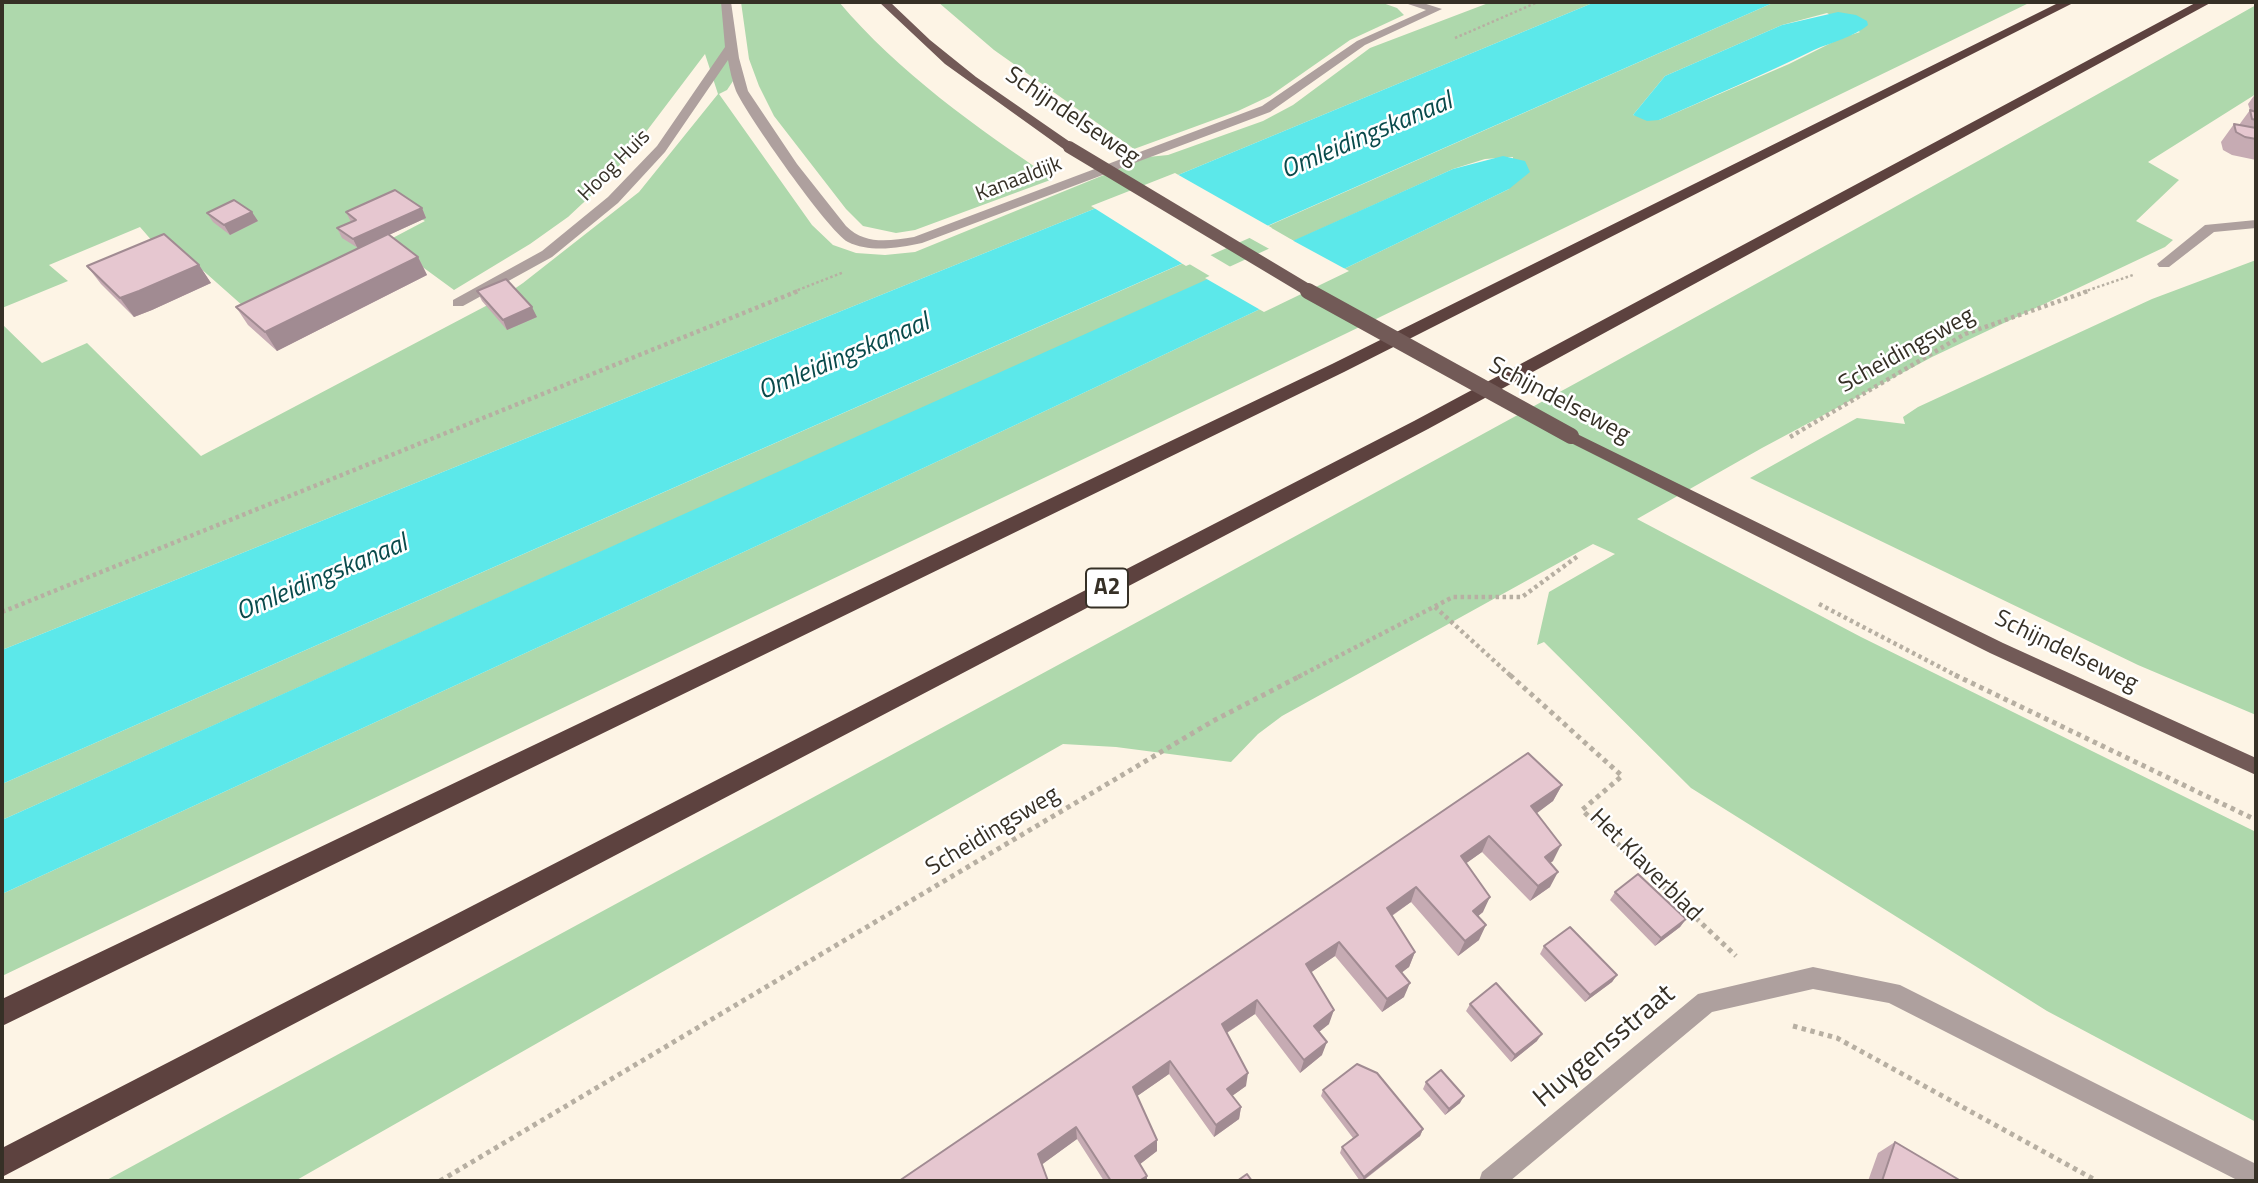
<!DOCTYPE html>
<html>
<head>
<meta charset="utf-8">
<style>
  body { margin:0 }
  #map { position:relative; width:2258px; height:1183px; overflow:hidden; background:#fdf4e5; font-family:"Titillium Web",sans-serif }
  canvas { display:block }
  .frame { position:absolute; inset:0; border:4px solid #363026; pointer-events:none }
</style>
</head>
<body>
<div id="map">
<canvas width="2258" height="1183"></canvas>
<div class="frame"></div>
</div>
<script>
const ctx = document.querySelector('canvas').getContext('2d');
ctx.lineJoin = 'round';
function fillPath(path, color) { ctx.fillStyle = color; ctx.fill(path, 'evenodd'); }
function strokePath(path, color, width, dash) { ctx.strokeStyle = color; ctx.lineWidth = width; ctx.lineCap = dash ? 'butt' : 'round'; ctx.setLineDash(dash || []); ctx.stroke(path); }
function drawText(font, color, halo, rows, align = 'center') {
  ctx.font = font + ' "Titillium Web",sans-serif'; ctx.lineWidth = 5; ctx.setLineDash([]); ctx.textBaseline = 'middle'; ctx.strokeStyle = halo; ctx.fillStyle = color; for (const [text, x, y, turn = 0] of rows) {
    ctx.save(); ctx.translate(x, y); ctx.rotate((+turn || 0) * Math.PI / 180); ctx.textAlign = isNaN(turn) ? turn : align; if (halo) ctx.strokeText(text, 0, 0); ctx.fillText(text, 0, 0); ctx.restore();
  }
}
fillPath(new Path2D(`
  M2,2H723L733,81L727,90L719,94L812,225L833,245L856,253L885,255L915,252L1148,157L1168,155L1263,121L1293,105L1370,48L1491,2H1595L1178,175L2,650V324L42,363L87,343L201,456L501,298L523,283L639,192L718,94L705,54L627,157L598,189L568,217L530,244L454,290L387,241L425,221L395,204L339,232L360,249L243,306L172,243L160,250L140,227L49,265L68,281L2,308Z
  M741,2H839C898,72 977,128 1053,179L915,230L896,233L863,226L846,209L774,116L759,86L749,59Z
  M938,2H1380L1397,8L1404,15L1350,40L1270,96L1238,111L1134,149L994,50Z
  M1775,2H2031L1345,334L2,976V894C491,669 981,445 1466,210L1509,189L1513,157L1485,159L1453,169L1294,241L1268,226ZM1827,13L1860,32L1841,38L1789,64L1659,120L1633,115L1665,76L1782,25Z
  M2256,5V94L2148,162L2179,180L2136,221L2173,240L2165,247L1932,357L1762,448L1637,519L1861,637L2256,832V1122L2047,1011L1691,788L1544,642L1537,645L1549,592L1615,554L1593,544L1282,716L1258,734L1231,762L1116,747L1063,744L295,1181H105C823,790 1545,407 2256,5Z
  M1246,236L1273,251L1234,269L1207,253Z
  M2256,260V715L2138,665L1750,478L1857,418L1905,424L1903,417L1918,407L2152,299Z
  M1186,262L1213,278L2,820V784Z`), '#aed8ac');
fillPath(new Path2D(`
  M1595,2H1775L2,784V650L1178,175Z
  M1838,12L1856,15L1867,21L1868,25C1854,37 1832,42 1814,50C1763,75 1711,97 1659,120L1647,121L1633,115L1665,76L1782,25Z
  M1503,156L1525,161L1530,172L1509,189L1466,210C981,445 491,669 2,894V820L1453,169Z`), '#5ce8ea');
fillPath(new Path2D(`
  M1175,173L1272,228L1186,266L1091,206Z
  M1290,239L1349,271L1264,312L1205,278Z`), '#fdf4e5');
strokePath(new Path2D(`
  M1455,38L1538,2
  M793,292L844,272
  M2083,292L2133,275`), '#b7afa2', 2.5, [2.5, 2.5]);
strokePath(new Path2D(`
  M1790,437L1965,334L2088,291
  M1819,604L1959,677
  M1435,607L1512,677
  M2,612L798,291
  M1298,677L1453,597H1522L1578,556`), '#b7afa2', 4.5, [3.5, 3.5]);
strokePath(new Path2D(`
  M1510,675L1622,776L1582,810L1736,956
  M1955,675L2256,820
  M1793,1026L1837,1038L2097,1181
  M440,1181L1213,721L1302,675`), '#b7afa2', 5, [4.5, 4.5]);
fillPath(new Path2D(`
  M721,2H731L739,58L748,91L797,164L846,226C865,245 889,241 914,237L1262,106L1357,41L1426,10L1402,2H1420L1442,9L1365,45L1270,112L922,243C899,248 870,253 848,242C828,231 747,115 736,91C732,81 730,70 728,60L665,152L618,203L552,257L463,306H453V300L542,251L608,197L657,146L725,47Z
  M2256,220V228L2214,232L2169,267H2159L2157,264L2205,225Z
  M1813,967L1900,985L2256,1164V1181H2239L1889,1003L1813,989L1712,1012L1510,1181H1479L1482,1172L1698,994Z`), '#aea09e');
fillPath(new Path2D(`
  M879,2H890L930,40L976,77L1073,144V150H1065L945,64Z
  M1571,431L2003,643L2256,758V775L1990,653L1565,440L1563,436L1565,432Z`), '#725a57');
fillPath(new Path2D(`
  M2060,2H2075L1344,372L2,1026V999L1332,364Z
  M2197,2H2212L1428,429L2,1177V1148L1414,421Z`), '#5d423f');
strokePath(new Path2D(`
  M1069,147L1311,292`), '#725a57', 12);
strokePath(new Path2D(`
  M1308,291L1571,436`), '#725a57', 16);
fillPath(new Path2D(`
  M2256,93V160L2232,155L2223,150L2221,142L2234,124L2239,125L2250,110L2248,104Z
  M422,208L426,218L389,235L418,257L427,275L277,351L248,325L236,307L358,248L342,238L337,228L351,222L346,212Z
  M207,213L258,221L230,235L213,222Z
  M199,265L211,283L152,310L134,317L101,284L87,266Z
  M477,291L537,317L507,330L482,301Z
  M1562,785L1553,801L1536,813L1553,861L1550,863V887L1530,901L1482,852L1466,863L1483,912L1478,916L1479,940L1458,956L1411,902L1392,916L1415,952L1409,967L1401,972L1404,997L1382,1012L1335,956L1311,972L1329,1024L1319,1032L1322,1055L1300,1073L1255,1014L1227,1033L1246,1086L1232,1096L1241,1107L1239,1119L1214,1137L1169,1074L1137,1096L1157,1140V1151L1140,1164L1147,1181H1104L1077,1139L1042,1164L899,1181Z
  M1615,892L1686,919L1680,927L1655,946L1610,900Z
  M1544,946L1617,975L1612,982L1585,1002L1540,954Z
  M1470,1004L1537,1041L1511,1062L1466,1011Z
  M1426,1082L1460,1103L1445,1115L1423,1089Z
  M1323,1090L1423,1129L1420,1136L1363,1181H1360L1340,1153L1342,1147L1353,1138L1321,1096Z
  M1895,1142L1961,1181H1868L1878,1153Z`), '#c6abb3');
fillPath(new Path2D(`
  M422,208L426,218L358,249L353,239Z
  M252,212L258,221L230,235L224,225Z
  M418,257L427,275L277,351L265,332Z
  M199,265L211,283L152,310L134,317L120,298Z
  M532,307L537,317L507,330L503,320Z
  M1562,785L1553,801L1524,823L1531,806Z
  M1489,836L1482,852L1454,872L1461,856Z
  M1561,845L1553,861L1536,873L1545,857Z
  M1558,872L1550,887L1530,901L1538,886Z
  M1416,887L1411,902L1381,923L1387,908Z
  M1490,897L1483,912L1466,926L1473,911Z
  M1686,919L1680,927L1655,946L1661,938Z
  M1486,925L1479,940L1458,956L1465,941Z
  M1339,942L1335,956L1303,978L1306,964Z
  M1415,952L1409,967L1391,981L1396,966Z
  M1617,975L1612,982L1585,1002L1590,995Z
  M1410,983L1404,997L1382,1012L1387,999Z
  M1257,1000L1255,1014L1220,1037L1222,1024Z
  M1334,1010L1329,1024L1310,1039L1314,1026Z
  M1542,1034L1537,1041L1511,1062L1515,1055Z
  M1327,1042L1322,1055L1300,1073L1304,1060Z
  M1170,1061L1169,1074L1133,1099V1087Z
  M1248,1073L1246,1086L1225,1101L1227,1089Z
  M1464,1096L1460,1103L1445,1115L1449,1109Z
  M1241,1107L1239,1119L1214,1137L1216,1125Z
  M1076,1127L1077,1139L1040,1166L1038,1154Z
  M1423,1129L1420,1136L1362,1181L1364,1177Z
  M1157,1140V1151L1135,1168V1156Z
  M1147,1176V1181H1139Z`), '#a18b92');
const building = new Path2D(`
  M2250,110L2256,112V120L2252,119Z
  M2234,124L2256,128V139L2245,137L2236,132Z
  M395,190L422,208L353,239L337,228L356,220L346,212Z
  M234,200L252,212L224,225L207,213Z
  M164,234L199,265L139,291L120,298L87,266Z
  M388,234L418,257L265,332L236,307Z
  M506,279L532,307L503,320L477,291Z
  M1528,753L1562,785L1531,806L1561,845L1545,857L1558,872L1538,886L1489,836L1461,856L1490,897L1473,911L1486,925L1465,941L1416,887L1387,908L1415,952L1396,966L1410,983L1387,999L1339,942L1306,964L1334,1010L1314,1026L1327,1042L1304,1060L1257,1000L1222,1024L1248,1073L1227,1089L1241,1107L1216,1125L1170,1061L1133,1087L1157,1140L1135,1156L1147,1176L1139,1181H1111L1076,1127L1038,1154L1048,1181H899Z
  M1638,874L1686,919L1661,938L1615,892Z
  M1570,927L1617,975L1590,995L1544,946Z
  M1496,983L1542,1034L1515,1055L1470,1004Z
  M1357,1064L1377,1073L1423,1129L1364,1177L1342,1147L1358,1135L1323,1090Z
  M1441,1070L1464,1096L1449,1109L1426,1082Z
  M1895,1142L1961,1181H1882Z
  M1247,1174L1252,1181H1237Z`);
fillPath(building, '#e6c7d0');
strokePath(building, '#a18b92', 2);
drawText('21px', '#363026', '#fff', [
  ["Hoog Huis",615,166,-45],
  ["Kanaaldijk",1019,180,-21]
]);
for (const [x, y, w] of [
  [1107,588,42]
]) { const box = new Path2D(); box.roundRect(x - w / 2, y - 19.5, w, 39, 5); ctx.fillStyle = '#fff'; ctx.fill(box); strokePath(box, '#363026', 2); }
drawText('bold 23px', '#363026', null, [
  ["A2",1107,588]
]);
drawText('24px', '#363026', '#fff', [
  ["Schijndelseweg",1072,117,34],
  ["Scheidingsweg",1907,351,-29],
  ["Schijndelseweg",1559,401,28],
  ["Schijndelseweg",2066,652,26],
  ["Scheidingsweg",993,832,-31],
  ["Het Klaverblad",1645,866,45]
]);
drawText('italic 26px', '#094a4b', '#fff', [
  ["Omleidingskanaal",1367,137,-23],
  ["Omleidingskanaal",844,358,-23],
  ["Omleidingskanaal",322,579,-23]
]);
drawText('28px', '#363026', '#fff', [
  ["Huygensstraat",1605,1047,-40]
]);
</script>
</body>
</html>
